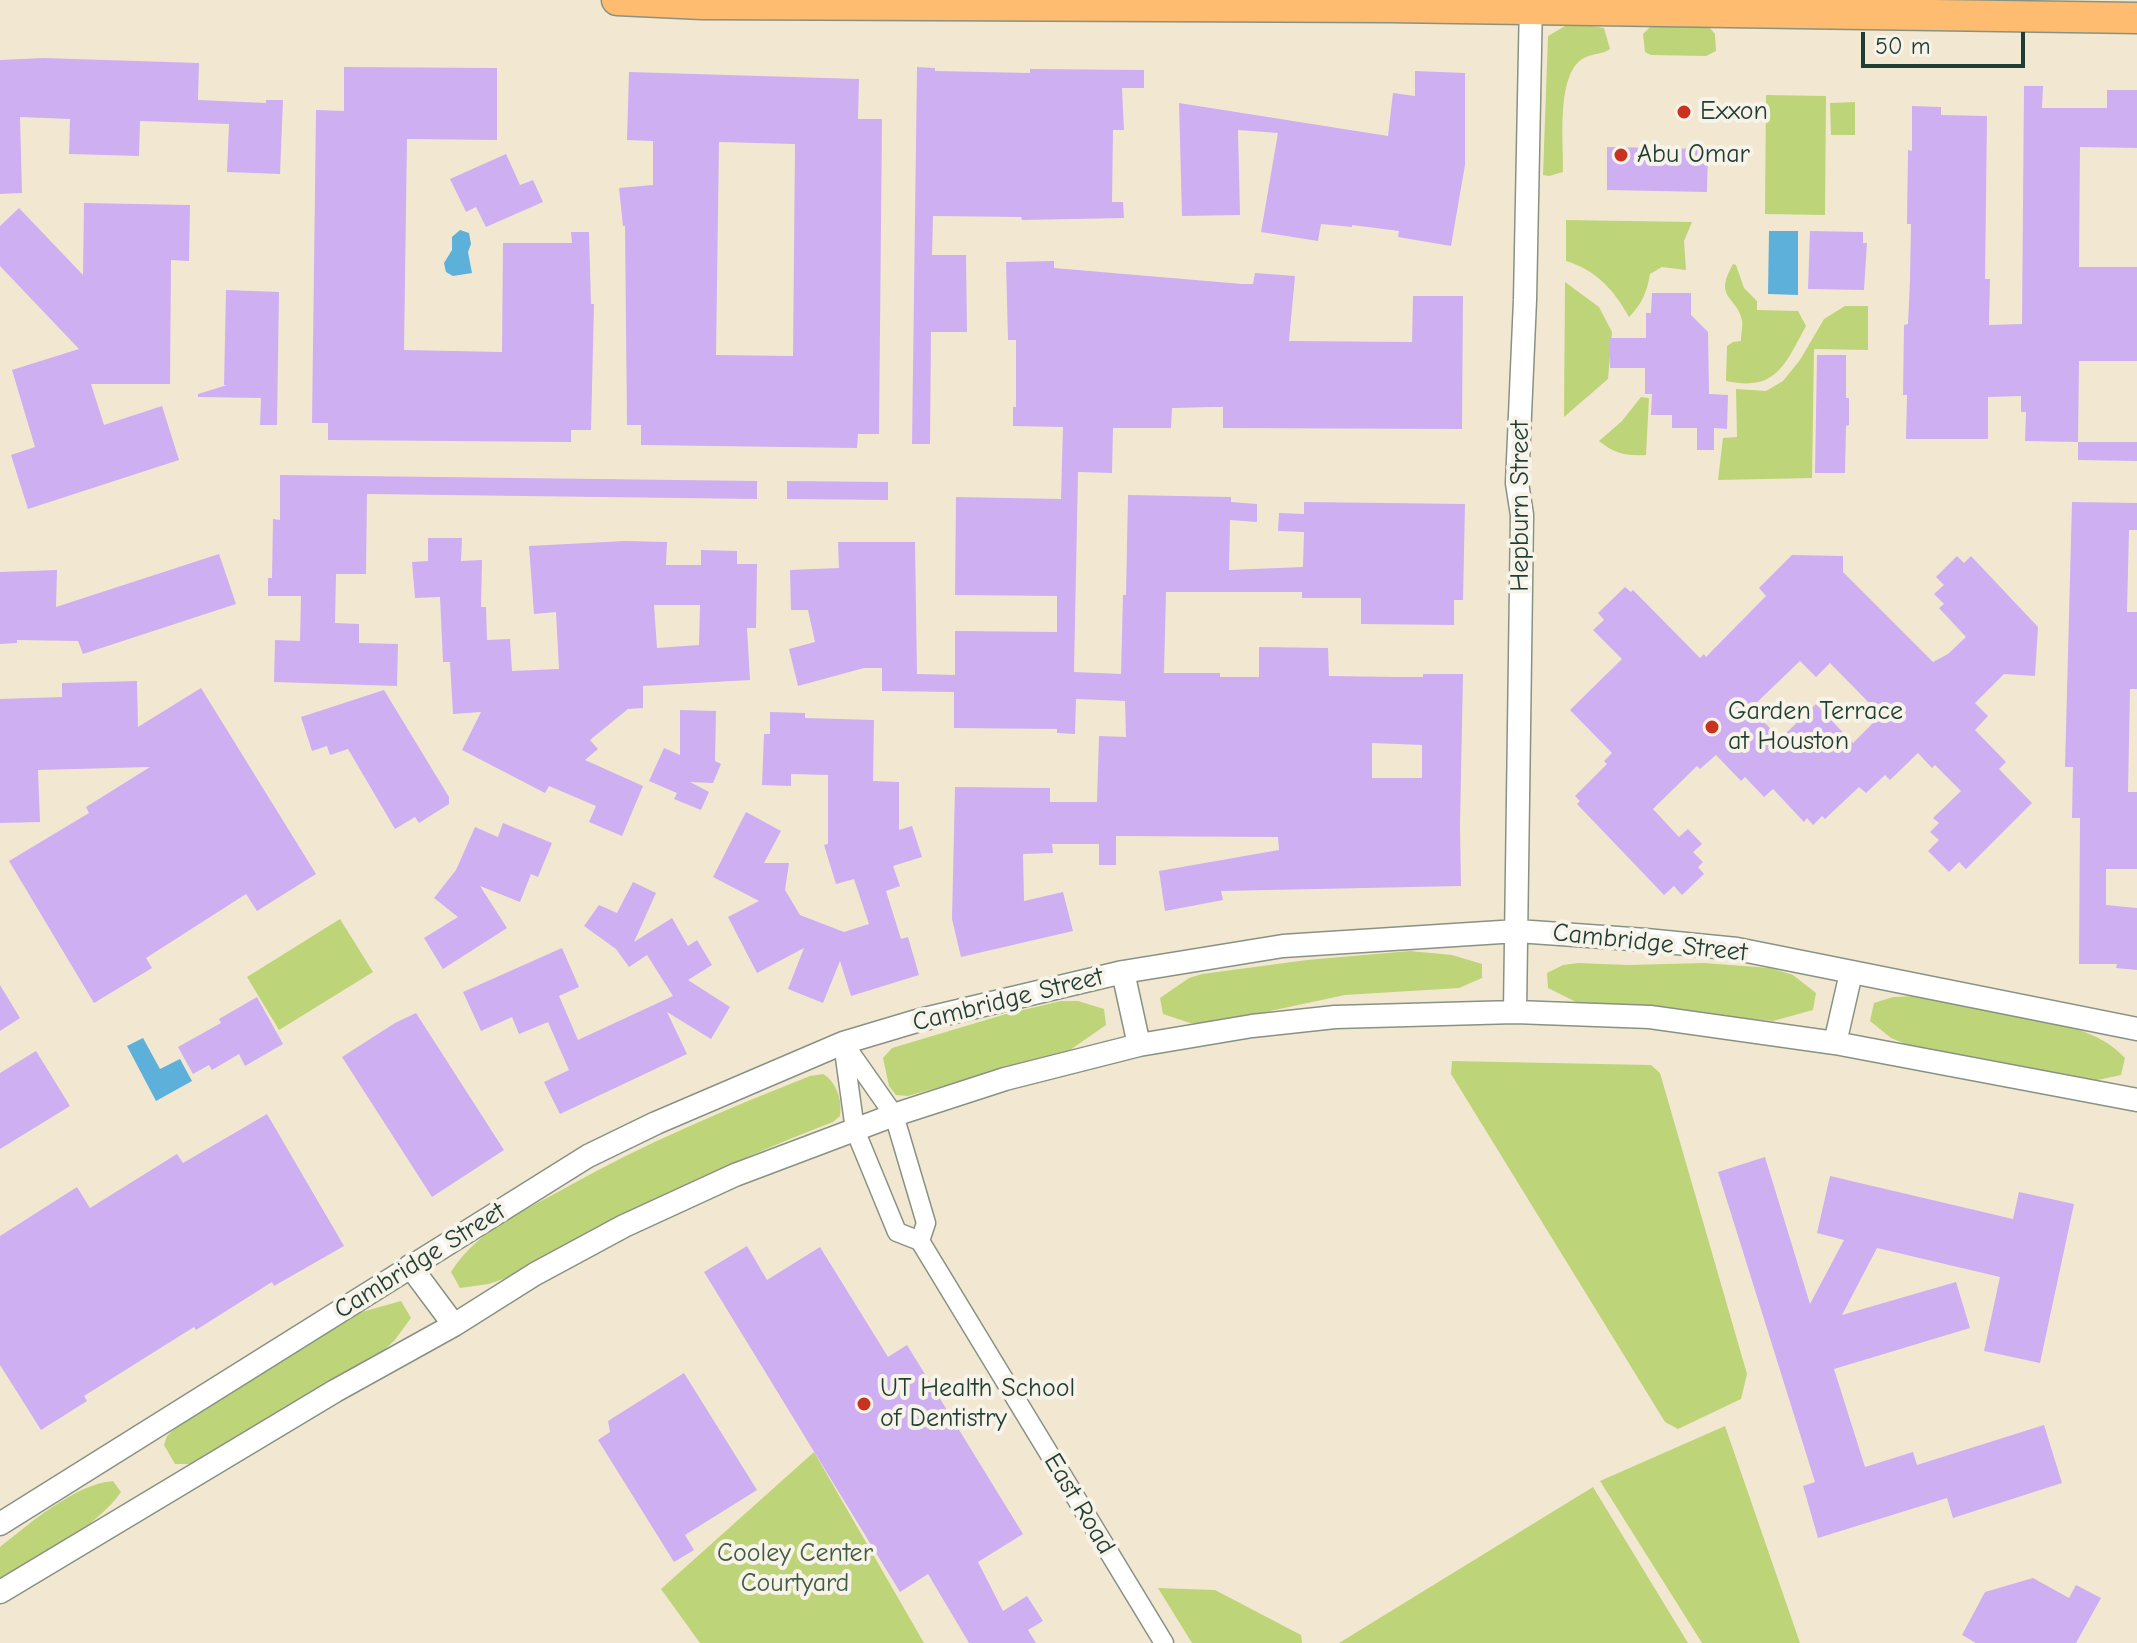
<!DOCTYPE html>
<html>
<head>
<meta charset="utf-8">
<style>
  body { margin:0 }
  #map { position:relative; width:2137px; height:1643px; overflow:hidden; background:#f2e8d2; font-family:"Comic Neue",sans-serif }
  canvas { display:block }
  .scale { position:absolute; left:1861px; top:32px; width:164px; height:36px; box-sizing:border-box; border:4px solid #1f3d34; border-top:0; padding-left:10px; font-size:24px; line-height:28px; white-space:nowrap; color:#1f3d34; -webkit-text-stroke:6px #f7f3e8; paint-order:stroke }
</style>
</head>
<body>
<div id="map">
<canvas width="2137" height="1643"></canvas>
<div class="scale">50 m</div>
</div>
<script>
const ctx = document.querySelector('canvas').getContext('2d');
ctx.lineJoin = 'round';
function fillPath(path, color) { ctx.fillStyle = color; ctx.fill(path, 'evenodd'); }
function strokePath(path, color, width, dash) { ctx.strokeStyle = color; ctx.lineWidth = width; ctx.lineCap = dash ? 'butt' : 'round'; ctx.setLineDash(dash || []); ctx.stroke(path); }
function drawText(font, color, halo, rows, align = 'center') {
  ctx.font = font + ' "Comic Neue",sans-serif'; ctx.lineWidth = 8; ctx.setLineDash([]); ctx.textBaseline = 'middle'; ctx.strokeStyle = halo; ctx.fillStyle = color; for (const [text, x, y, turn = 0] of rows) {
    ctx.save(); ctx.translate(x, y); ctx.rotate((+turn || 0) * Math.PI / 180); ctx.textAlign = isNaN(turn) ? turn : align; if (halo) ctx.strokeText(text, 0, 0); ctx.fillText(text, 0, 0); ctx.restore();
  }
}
fillPath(new Path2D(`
  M1586,25L1604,28L1610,49C1601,55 1595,53 1586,57C1555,70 1564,143 1563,172L1549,176L1543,175L1548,36L1565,26Z
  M1652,25L1709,27L1715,34L1716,51L1706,56L1651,55L1645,52L1643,34Z
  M1766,95L1826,96L1825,215L1765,214Z
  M1855,102V135H1831L1830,103Z
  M1566,220L1692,222L1684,241L1686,270L1662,267L1650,274C1647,292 1642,304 1629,317C1614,290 1596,270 1566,261Z
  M1733,264L1736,265L1744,288L1757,301V310L1798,311L1806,326C1785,364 1777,392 1726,381L1727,346L1733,342L1741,341C1741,334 1743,326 1742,320C1737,296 1713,299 1733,264Z
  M1565,282L1599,307L1612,332L1608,379L1564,417Z
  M1845,306H1868V350L1814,349L1812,478L1718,480L1723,438L1737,437L1736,389L1766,391L1783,381L1800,360L1824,319Z
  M1641,397L1649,398L1646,455C1626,456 1615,454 1599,441L1622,421Z
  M340,919L373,972L279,1030L247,977Z
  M1410,951L1452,955L1482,964V978L1459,988L1345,995L1209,1024L1190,1023L1163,1014L1160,998L1189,978L1202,974L1307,960Z
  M1578,963L1628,965L1704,963L1770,968L1793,975L1816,993L1813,1010L1773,1021L1578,1003L1548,988L1547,973L1563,965Z
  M1918,996L2077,1029C2096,1036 2111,1043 2125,1058L2121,1075L2093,1081L1913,1047L1891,1038L1870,1021L1874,1003L1893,997Z
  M1061,1001H1078L1104,1009L1106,1025L1070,1050L908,1096L896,1095L889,1086L883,1058L892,1048L1006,1014Z
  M1452,1061L1651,1065L1660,1073L1747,1374L1741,1399L1678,1429L1665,1422L1451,1074Z
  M823,1074C836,1081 843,1101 840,1116L833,1122C724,1164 620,1213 520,1273L489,1284L460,1288L451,1272C479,1228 523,1212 567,1187C645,1143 727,1109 810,1076Z
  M401,1301L411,1318L394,1341L383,1351L294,1408L201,1461L190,1464H175L164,1445L167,1436L179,1425L358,1313Z
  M1725,1426L1800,1643H1702L1600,1481Z
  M814,1452L924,1643H700L661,1589Z
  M113,1481L121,1492C96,1528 38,1558 0,1581V1547C29,1524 75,1484 113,1481Z
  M1593,1487L1688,1643H1339Z
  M1158,1588L1215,1590L1301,1635L1302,1643H1192Z`), '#bed478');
fillPath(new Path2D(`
  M460,230L469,233L471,244L468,252L472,273L453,276L446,272L444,263L452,250V237Z
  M1769,231H1798V295L1768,294Z
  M143,1038L160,1069L180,1059L192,1081L156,1101L127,1046Z`), '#5db0d9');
fillPath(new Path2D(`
  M43,58L199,63L198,100L266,103V100H283L280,174L227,172L229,124L140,121L139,156L69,154L70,119L20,117L22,193L0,194V60Z
  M344,67L497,68V140L407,139L404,350L502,352L503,243H572L571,232H589L591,304H594L591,430H571V442L328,440V423H312L316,110L344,111Z
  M917,67L935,68V71L1030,73V69L1144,70V88H1122L1124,130H1113L1112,202H1123L1124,218L1022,220L1021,217L933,216L932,255H966L967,332H931L930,444H912Z
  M1415,71L1465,73V165L1451,246L1398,237L1399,231L1352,225V227L1321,224L1318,241L1261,232L1278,133L1238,130L1240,215L1182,216L1179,103L1388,136L1393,93L1415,96Z
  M629,72L859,79L858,119H882L879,434H858L857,448L641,445V425H627L625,226H623L619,188L653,185V141L627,140ZM719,142L795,144L793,356L716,355Z
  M2024,86H2043L2042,108H2107V90H2137V148L2080,147L2079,267H2137V361H2079L2078,442L2025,441L2026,412H2021V396L1988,397V439H1906L1907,395H1903L1904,325L1908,324L1910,280L1911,224H1907L1908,150L1912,151V106L1941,107V115L1987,116L1985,279H1990L1989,325L2022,324Z
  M1607,147L1708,149L1707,192L1607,190Z
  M506,154L520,185L533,180L543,202L486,227L476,207L466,212L450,179Z
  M84,203L190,205L189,261L171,260L170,384H91L104,425L162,406L179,460L28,509L11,455L35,447L12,370L79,349L0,266V226L19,208L83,275Z
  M1810,231L1863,232V243H1867L1864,290L1808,289Z
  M1054,261V268L1242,284H1253L1255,273L1295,276L1289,341L1412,342L1413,296H1463L1462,429L1223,428V407H1213L1172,408L1171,428H1113L1112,473L1078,472L1074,672L1121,674L1123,595H1126L1128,495L1231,497V502L1257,504V522L1230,520L1229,570L1303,567L1304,532L1278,531L1279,513L1304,514V502L1465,504L1463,600H1454V625L1361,624V598H1302V592H1166L1164,673H1220V677H1259V647L1328,648L1329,676L1398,677H1423V674H1463L1460,826L1461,886L1221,891L1223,900L1165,911L1159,871L1279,850L1278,837L1116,836V865H1099V844H1052L1053,853L1023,854L1024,901L1063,892L1073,931L961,957L952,919L955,787L1050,788V802H1097L1099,736L1126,737L1125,701L1076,699L1075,734L1057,733V729L954,728V692L882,691V668H864L798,686L789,649L815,642L808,610H791L790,570L839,568L838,542H915L917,674L955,675V631L1057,632V596L955,595L956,497L1061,499L1063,427L1013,426V407H1016V340H1008L1006,262ZM1372,743L1422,745V778H1372Z
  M226,290L279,292L277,425H260L261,398L198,397V394L227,385H224Z
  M1652,293H1691V315L1708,332L1709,394L1728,395L1727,429L1714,428V450H1697V428H1672V415H1651L1652,394H1645V368H1610V338H1646V313H1651Z
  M1817,355H1846V398H1849V425L1846,426L1845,473H1815Z
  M2078,442H2137V461L2078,460Z
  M280,475L757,481V499L367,494L366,574H336L335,623L359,624V643L398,644L397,686L274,682L275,640L300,641L301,596H268V578H272L273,519L280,520Z
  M787,481L888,482V500L787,499Z
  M2072,502L2137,503V530H2129L2127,612H2137V689H2130L2128,792H2137V869H2106V905L2137,908V970L2116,968L2117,964H2079L2080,818H2072L2073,767H2065Z
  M428,538H462L461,561L482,560L481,607H486L487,640L510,639L512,671L559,669L556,612L534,614L529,546L625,541L667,542L666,565H701V550L737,551V564H757L756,628H747L750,680L643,686V708L628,709L590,740L598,749L585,760L643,786L622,836L589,822L596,806L549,786L545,793L462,750L481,712L453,714L450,662H443L440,597L415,598L412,562L428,561ZM654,605H700L699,645L657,648Z
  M219,554L236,604L83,654L78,641L17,640V643L0,644V572L57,570L56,607Z
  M1792,555L1843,556V572L1933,662L1948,654L1966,637L1939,608L1944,604L1934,594L1944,585L1936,577L1957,556L1964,563L1971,556L2038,627L2035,676L2004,674L1975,703L1988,716L1975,730L2006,762L1999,769L2032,803L1966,869L1959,862L1949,872L1928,851L1939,840L1930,832L1939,823L1933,818L1961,791L1935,765L1932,768L1918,753L1890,780L1885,775L1866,793L1859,787L1825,819L1822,816L1813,825L1807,818L1804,822L1773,789L1764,797L1745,777L1741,781L1716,755L1700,769L1697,766L1653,809L1679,837L1688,829L1702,844L1693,852L1703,862L1698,867L1704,874L1682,895L1674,886L1664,895L1577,804L1580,801L1575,796L1607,764L1604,761L1612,753L1570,710L1622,659L1593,630L1604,620L1598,613L1625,587L1631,592L1633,590L1700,658L1704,654L1706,657L1766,596L1759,588ZM1800,661L1816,677L1830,663L1878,712L1880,716L1853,743L1816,704L1780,739L1751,708Z
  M137,681L138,727L201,688L316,874L257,911L246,894L146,958L152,968L94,1003L9,861L89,813L86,807L150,767L38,770L40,822L0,823V699L62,697V683Z
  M384,690L449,797V804L419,823L415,817L395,829L348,749L330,755L327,746L312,751L301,717Z
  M680,710L716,711L715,761L721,764L713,783L690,782L709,792L701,810L674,799L677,793L649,781L664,748L680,755Z
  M770,712L805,713V718L874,720L873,781L899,782V830L912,826L922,857L893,866L900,886L886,891L901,939L908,937L919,975L851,996L840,961L823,1003L788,989L804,948L757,973L728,917L759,901L713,877L746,812L781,831L764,863H789L785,890L800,915L844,932L869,924L854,879L836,884L824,845L828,844V775L791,774V786L762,785L764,734H770Z
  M503,823L552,843L538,877L531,874L520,902L480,886L507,928L443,969L424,938L458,917L434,898L456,870L475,827L498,837Z
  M633,882L656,893L634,942L672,918L688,946L697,940L712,965L688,980L730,1007L711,1039L667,1012L687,1054L560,1114L544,1082L569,1070L548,1022L519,1034L512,1017L481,1031L463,992L562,948L579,987L559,996L578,1040L673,996L647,955L629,967L616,949L584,926L599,905L617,913Z
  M0,985L20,1018L0,1031Z
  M257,997L283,1044L245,1066L239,1054L212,1070L209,1065L193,1074L178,1047L221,1023L219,1019Z
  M416,1013L504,1150L432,1197L342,1057L395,1023Z
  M36,1051L70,1106L0,1149V1073Z
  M267,1114L344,1246L274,1286L272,1282L196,1330L194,1327L84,1396L87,1401L41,1430L0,1365V1236L77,1187L90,1208L177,1154L183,1163Z
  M1765,1157L1810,1304L1844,1240L1817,1233L1830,1176L2013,1219L2019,1192L2074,1204L2040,1363L1984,1351L2000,1277L1877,1248L1842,1315L1956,1282L1970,1328L1834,1369L1865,1467L1913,1452L1917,1465L2044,1425L2062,1483L1953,1518L1947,1498L1818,1538L1803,1486L1815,1482L1718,1172Z
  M747,1246L767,1280L820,1247L888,1357L907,1345L1023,1534L978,1562L1003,1611L1027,1596L1043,1621L1028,1630L1036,1643H969L928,1574L900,1592L704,1272Z
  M684,1373L757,1490L685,1535L694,1550L674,1562L598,1440L610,1432L608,1421Z
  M2033,1578L2069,1598L2076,1585L2101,1598L2076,1643H1976L1962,1635L1985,1592Z`), '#ceaff2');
const minor = new Path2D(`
  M843,1043L855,1130L897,1232L920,1241L1164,1643
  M847,1048L894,1115L926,1223L920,1241`);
const tertiary = new Path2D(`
  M1123,972L1139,1045
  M1515,1012L1522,515L1517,483L1525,300L1531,0
  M1835,1043L1851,973
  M410,1266L454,1325
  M0,1524L588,1156L656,1123L843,1043L920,1020L1123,972L1283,946L1517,931L1646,940L1737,949L2137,1029
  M0,1592L335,1391L454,1325L535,1274L624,1226L735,1175L894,1115L1005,1079L1139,1045L1252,1026L1335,1017L1515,1012L1650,1017L1835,1043L2137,1100`);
const primary = new Path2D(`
  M617,0L702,4L1389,7L2137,18`);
strokePath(minor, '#889283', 21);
strokePath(tertiary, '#889283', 25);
strokePath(primary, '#889283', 33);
strokePath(minor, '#fff', 18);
strokePath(tertiary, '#fff', 22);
strokePath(primary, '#febc70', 30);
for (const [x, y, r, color] of [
  [1684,112,8,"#c8321e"],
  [1621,155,8,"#c8321e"],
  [1712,727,8,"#c8321e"],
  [864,1404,8,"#c8321e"]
]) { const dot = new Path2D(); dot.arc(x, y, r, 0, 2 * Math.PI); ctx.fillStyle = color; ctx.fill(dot); strokePath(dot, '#f7f3e8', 3); }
drawText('26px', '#1f3d34', '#f7f3e8', [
  ["Exxon",1700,112],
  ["Abu Omar",1637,155],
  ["Garden Terrace",1728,712],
  ["at Houston",1728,742],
  ["UT Health School",880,1389],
  ["of Dentistry",880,1419]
], 'left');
drawText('26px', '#1f3d34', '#f7f3e8', [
  ["Hepburn Street",1521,506,-90],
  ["Cambridge Street",1650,943,6],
  ["Cambridge Street",1008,1000,-14],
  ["Cambridge Street",420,1261,-32],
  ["East Road",1079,1504,59]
]);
drawText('26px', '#3f5b42', '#f7f3e8', [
  ["Cooley Center",795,1554],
  ["Courtyard",795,1584]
]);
</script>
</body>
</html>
